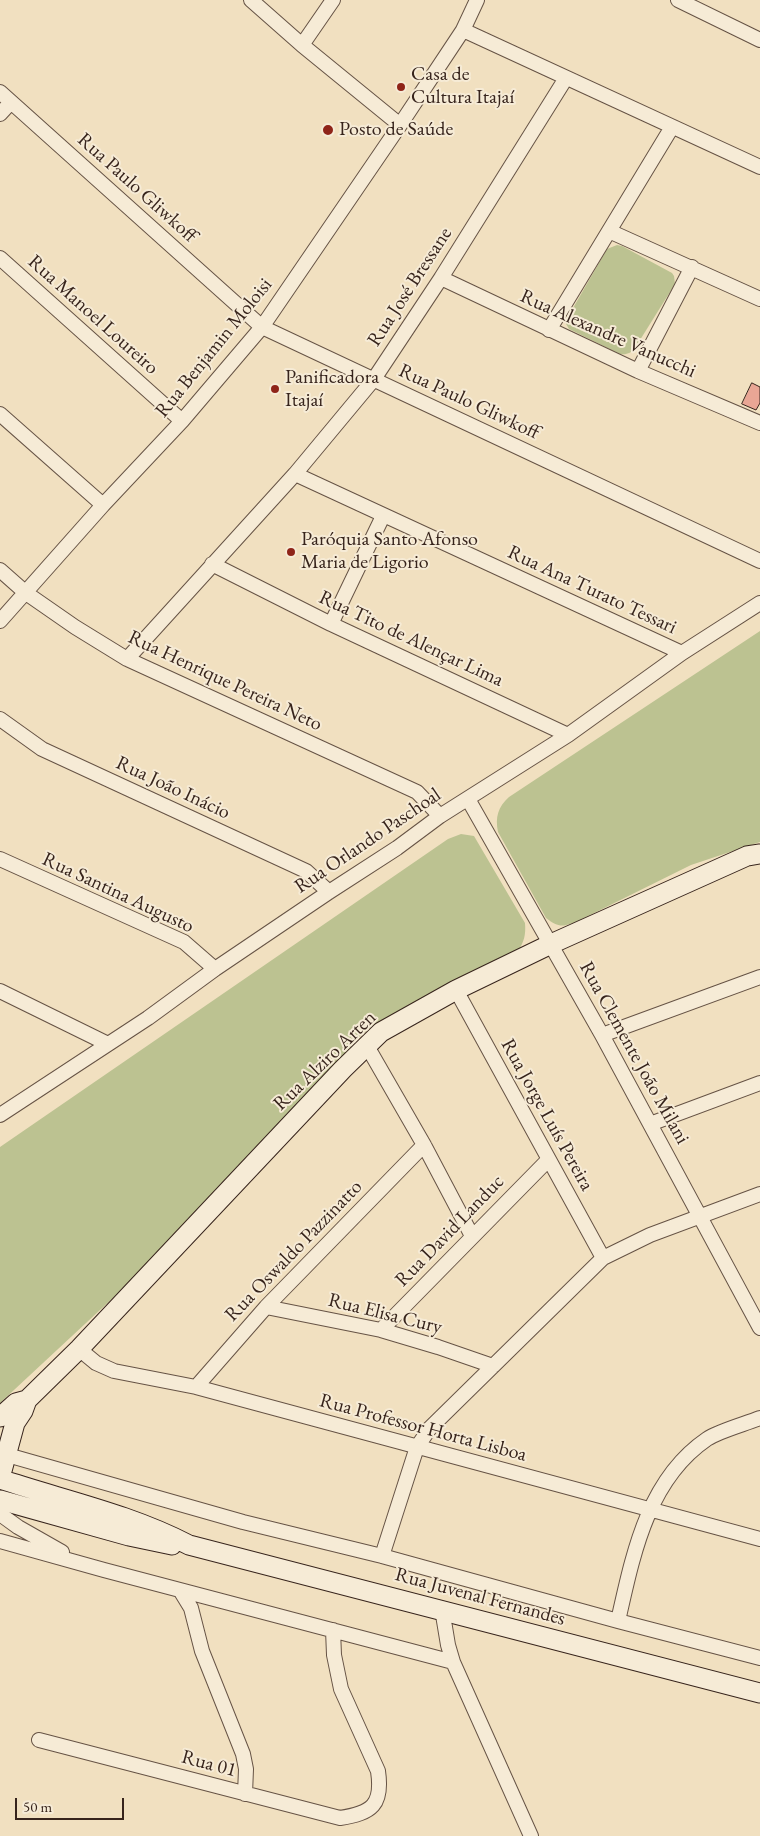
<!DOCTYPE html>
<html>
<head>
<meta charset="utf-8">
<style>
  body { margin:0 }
  #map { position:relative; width:760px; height:1836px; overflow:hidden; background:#f1e0c0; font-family:"EB Garamond",serif }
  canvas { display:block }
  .scale { position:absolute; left:15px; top:1798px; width:109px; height:22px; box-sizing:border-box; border:2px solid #37241c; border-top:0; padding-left:6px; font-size:15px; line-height:18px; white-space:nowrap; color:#37241c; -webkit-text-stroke:4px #f6ebd6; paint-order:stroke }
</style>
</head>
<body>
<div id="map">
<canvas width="760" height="1836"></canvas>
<div class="scale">50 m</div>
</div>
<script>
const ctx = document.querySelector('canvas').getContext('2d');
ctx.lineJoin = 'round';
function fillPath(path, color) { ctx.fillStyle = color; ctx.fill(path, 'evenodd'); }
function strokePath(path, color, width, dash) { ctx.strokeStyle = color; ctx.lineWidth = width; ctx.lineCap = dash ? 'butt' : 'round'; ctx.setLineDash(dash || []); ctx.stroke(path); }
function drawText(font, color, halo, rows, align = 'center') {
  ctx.font = font + ' "EB Garamond",serif'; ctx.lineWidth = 4; ctx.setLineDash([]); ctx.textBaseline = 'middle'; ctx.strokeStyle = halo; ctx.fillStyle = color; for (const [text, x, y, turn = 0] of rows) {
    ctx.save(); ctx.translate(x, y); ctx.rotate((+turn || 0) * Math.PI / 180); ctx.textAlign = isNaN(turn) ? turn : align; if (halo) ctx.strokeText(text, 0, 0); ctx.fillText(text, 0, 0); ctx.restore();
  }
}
fillPath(new Path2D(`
  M617,245L622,246L672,273L674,276L675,284L635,348C631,353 627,355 620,354L569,329L565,322L607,249Z
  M760,631V842L691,865L578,921C563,927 559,928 546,918L498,832C495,817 498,807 509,797Z
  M461,834L474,836L525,923C526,935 524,942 518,951L374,1025L358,1038L345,1054L129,1283L0,1403V1147L448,839Z`), '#bcc291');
const building = new Path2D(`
  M752,383L760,387V403L756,410L742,404Z`);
fillPath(building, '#e9a695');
strokePath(building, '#37241c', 1);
const street = new Path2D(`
  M251,0L302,45L400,125
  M678,0L760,40
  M463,30L760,167
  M302,45L333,0
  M0,92L262,327L760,561
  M0,114L11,102
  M609,231L760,299
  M0,258L182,421
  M441,278L638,371L760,423
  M549,330L672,127
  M638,371L692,267
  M0,414L103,505
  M295,474L682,653
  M212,564L331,624L568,735
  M0,570L26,593L75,627L127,659L417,792L440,816
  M0,621L103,505L182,421L262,327L400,125L463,30L477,0
  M331,624L383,516
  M127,659L295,474L374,379L441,278L566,78
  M0,719L42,749L306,871L329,892
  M468,799L602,1035L760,1328
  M0,859L184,942L215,969
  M456,990L603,1258
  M0,991L108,1044
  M602,1035L760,977
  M367,1046L424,1145L472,1236
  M0,1115L148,1018L215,969L329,892L397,848L440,816L568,735L682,653L760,603
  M650,1124L760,1083
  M266,1307L381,1330L438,1347L493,1366
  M381,1330L548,1160
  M79,1349L96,1363L114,1371L196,1387L760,1539
  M196,1387L266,1307L424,1145
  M0,1453L243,1522L382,1556L618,1621L760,1658
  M0,1514L18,1527L62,1552
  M0,1541L104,1570L453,1662
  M382,1556L417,1447L430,1428L603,1258L650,1235L760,1194
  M180,1590L191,1608L202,1651L243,1754L246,1769L245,1794
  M442,1609L448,1645L453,1662L531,1836
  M618,1621C633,1555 647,1480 707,1439C719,1431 745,1424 760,1418
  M39,1740L340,1818C372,1813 383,1805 378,1771L341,1689L334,1655L333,1630`);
const secondary = new Path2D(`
  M0,1417L16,1403L27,1400
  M0,1478L15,1423L23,1411L27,1400L79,1349L343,1069L381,1032L456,990L551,944L747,856L760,854
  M0,1479C63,1500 130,1514 189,1545L760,1693
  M0,1500L129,1536L172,1545`);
strokePath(street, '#665345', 16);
strokePath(secondary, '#37241c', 21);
strokePath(street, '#f6ebd6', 14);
strokePath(secondary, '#f6ebd6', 19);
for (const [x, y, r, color] of [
  [401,87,5,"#8f2418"],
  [328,130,6,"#8f2418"],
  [275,389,5,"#8f2418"],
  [291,552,5,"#8f2418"]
]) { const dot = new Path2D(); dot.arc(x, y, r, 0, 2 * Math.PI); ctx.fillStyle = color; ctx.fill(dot); strokePath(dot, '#f6ebd6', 2); }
drawText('20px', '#37241c', '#f6ebd6', [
  ["Casa de",411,75],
  ["Cultura Itajaí",411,98],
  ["Posto de Saúde",339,130],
  ["Panificadora",285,378],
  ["Itajaí",285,401],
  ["Paróquia Santo Afonso",301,540],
  ["Maria de Ligorio",301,563]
], 'left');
drawText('20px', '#37241c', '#f6ebd6', [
  ["Rua Paulo Gliwkoff",137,188,42],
  ["Rua José Bressane",410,287,-57],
  ["Rua Manoel Loureiro",93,315,42],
  ["Rua Alexandre Vanucchi",608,334,24],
  ["Rua Benjamin Moloisi",214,348,-51],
  ["Rua Paulo Gliwkoff",469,402,25],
  ["Rua Ana Turato Tessari",592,590,25],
  ["Rua Tito de Alençar Lima",411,639,25],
  ["Rua Henrique Pereira Neto",225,681,25],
  ["Rua João Inácio",173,788,25],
  ["Rua Orlando Paschoal",368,841,-34],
  ["Rua Santina Augusto",118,893,25],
  ["Rua Clemente João Milani",634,1053,61],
  ["Rua Alziro Arten",325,1061,-44],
  ["Rua Jorge Luís Pereira",547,1115,61],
  ["Rua David Landuc",450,1231,-46],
  ["Rua Oswaldo Pazzinatto",294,1251,-46],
  ["Rua Elisa Cury",385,1314,14],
  ["Rua Professor Horta Lisboa",423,1428,15],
  ["Rua Juvenal Fernandes",480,1597,15],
  ["Rua 01",209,1764,15]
]);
</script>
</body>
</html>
